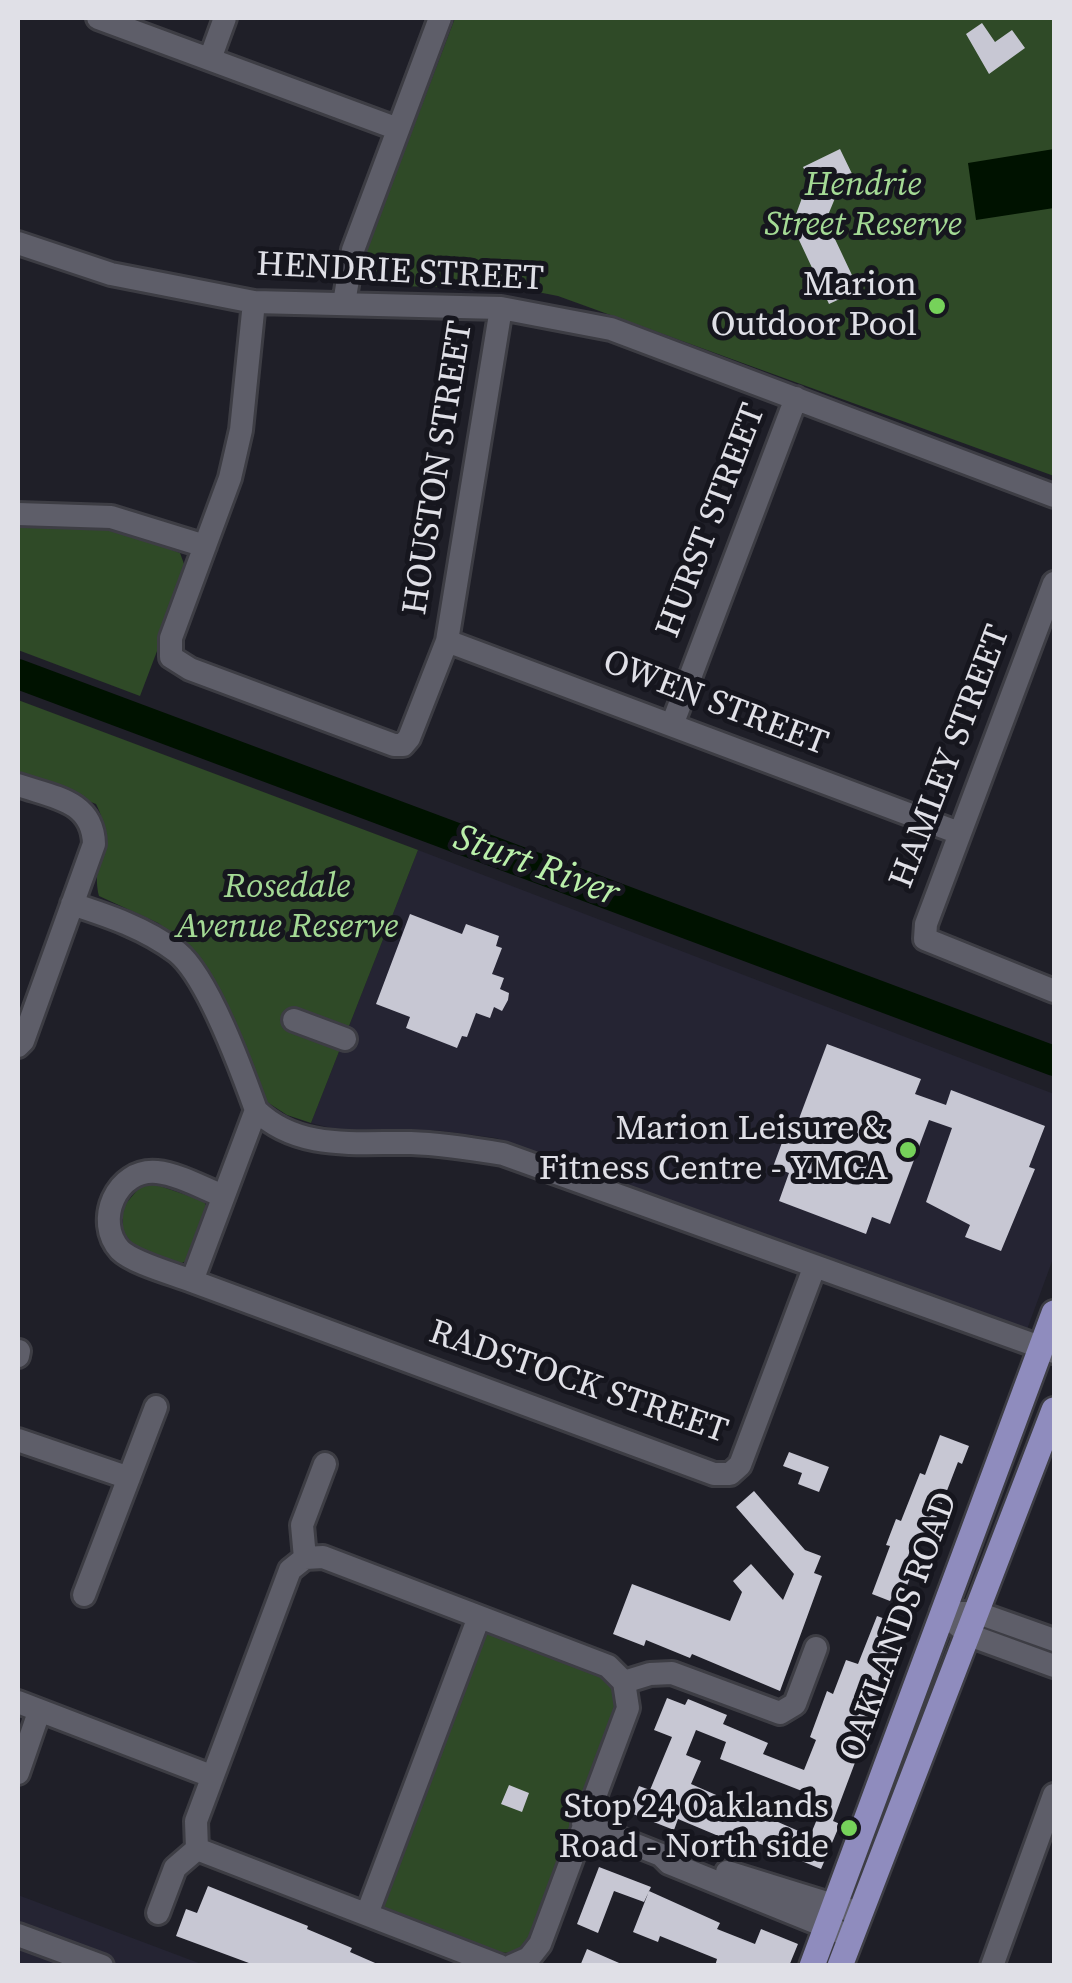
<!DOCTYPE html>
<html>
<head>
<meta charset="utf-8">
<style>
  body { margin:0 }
  #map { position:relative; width:1072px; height:1983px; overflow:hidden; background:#1f1f28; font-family:"Source Serif 4",serif }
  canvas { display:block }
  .frame { position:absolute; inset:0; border:20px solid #e0e0e7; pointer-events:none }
</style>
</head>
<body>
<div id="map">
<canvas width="1072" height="1983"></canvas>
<div class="frame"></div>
</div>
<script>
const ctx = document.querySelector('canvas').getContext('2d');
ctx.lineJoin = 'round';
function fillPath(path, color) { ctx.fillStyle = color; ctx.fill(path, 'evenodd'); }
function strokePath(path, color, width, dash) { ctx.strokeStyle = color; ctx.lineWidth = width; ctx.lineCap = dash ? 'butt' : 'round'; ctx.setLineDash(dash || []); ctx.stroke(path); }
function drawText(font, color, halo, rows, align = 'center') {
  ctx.font = font + ' "Source Serif 4",serif'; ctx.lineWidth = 10; ctx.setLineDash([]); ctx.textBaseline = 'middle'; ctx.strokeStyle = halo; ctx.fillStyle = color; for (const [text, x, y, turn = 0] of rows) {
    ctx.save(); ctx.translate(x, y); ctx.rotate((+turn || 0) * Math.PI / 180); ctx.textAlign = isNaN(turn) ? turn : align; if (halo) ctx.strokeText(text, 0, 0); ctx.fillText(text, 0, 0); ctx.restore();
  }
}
fillPath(new Path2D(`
  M418,850L1054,1094V1256L1025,1335L496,1138L434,1130L355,1134L311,1123Z
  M18,1895L204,1965H18Z`), '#252433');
fillPath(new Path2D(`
  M455,18H1054V476L558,296L517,288L385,286L365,275L366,251Z
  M18,526L119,529L180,553L187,572L140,696L18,650Z
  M18,700L418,850L311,1123L287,1115L267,1102L213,980L190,948L158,923L99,896C90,856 117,846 96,804L18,774Z
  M151,1183L204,1201L211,1216L194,1257L180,1264L135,1246L123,1233V1207L139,1188Z
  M479,1630L606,1673L615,1682L620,1702L534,1932C525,1950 516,1955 495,1952L376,1906Z`), '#2f4a27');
fillPath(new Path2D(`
  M1054,149V208L976,220L968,163Z`), '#001200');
strokePath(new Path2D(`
  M18,674L1054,1061`), '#001200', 30);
fillPath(new Path2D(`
  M982,23L995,42L1012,30L1025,48L989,74L966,34Z
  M840,149L856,182L838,191L826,220L859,290L829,304L792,225L809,179L803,167Z
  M410,914L462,934L466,924L499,936L496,946L502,948L492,974L504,978L500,989L509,993L508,1000L502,1011L494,1007L490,1018L476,1013L467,1037L462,1036L457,1048L406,1028L410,1017L376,1004Z
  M827,1044L921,1079L915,1094L946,1105L951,1090L1045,1126L1029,1167L1035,1169L1001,1251L965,1237L970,1225L926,1202L952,1128L929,1120L890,1224L872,1217L866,1234L779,1201L789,1173L773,1167L787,1129L794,1132Z
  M940,1435L969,1446L962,1464L958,1462L931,1532L936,1534L931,1547L914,1540L902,1572L911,1575L905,1591L896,1588L890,1601L872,1594L890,1546L886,1545L896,1519L901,1521L920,1473L925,1475Z
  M789,1452L829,1467L819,1492L798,1484L802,1473L783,1466Z
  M754,1491L805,1550L821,1556L814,1573L822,1576L780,1691L692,1654L690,1658L646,1640L644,1646L613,1634L632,1584L730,1621L742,1592L733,1581L751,1564L783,1600L794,1574L736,1507Z
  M877,1616L899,1624L880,1673L891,1677L879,1707L875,1705L862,1735L865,1736L833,1821L840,1824L821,1869L731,1832L728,1840L678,1819L674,1830L628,1812L639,1786L650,1790L672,1737L654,1730L667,1698L685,1705L688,1699L727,1715L723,1724L768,1743L763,1754L804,1770L816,1740L810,1737L827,1691L833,1694L846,1660L858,1664ZM696,1730L726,1742L720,1759L825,1800L810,1836L691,1784L701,1761L686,1755Z
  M509,1785L529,1793L522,1812L501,1804Z
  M599,1867L651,1887L644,1902L614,1891L598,1933L577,1924Z
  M208,1886L308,1926L307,1929L352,1948L350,1952L382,1966H257L176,1936L186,1909L197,1913Z
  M649,1891L720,1923L717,1929L755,1944L761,1929L798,1944L789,1966H715L717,1959L660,1936L658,1942L633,1932Z
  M587,1949L626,1966H580Z`), '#c7c7d3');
const minor = new Path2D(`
  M98,18L398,129
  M210,59L225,18
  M18,243L111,274L254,302L501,308L611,329L1054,496
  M254,302L241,430L230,478L171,638V657L190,669L394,745H403L409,738L447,641L501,308
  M344,303L353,250L440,18
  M18,514L111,517L205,546
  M1054,583L926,924L925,939L1054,991
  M447,641L959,833
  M672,725L796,398
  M18,785C52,797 93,800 94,844L23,1041L18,1046
  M72,904C109,916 145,928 177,952C208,977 242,1071 256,1110C298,1151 356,1142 411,1143C442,1144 473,1149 503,1154L1054,1352
  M294,1020L345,1039
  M223,1196C203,1188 178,1174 157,1172C116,1168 94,1222 120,1250C133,1263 174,1274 192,1281L714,1474H730L740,1465L814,1268
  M192,1281L256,1110
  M18,1356L19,1351
  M18,1440L129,1478
  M305,1558L302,1525L325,1464
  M84,1595L156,1407
  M942,1612L969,1635L1054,1666
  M961,1613H978L1054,1640
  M624,1682L650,1674L672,1673L780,1713L795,1704L816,1648
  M18,1702L211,1776
  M18,1773L39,1712
  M583,1824L661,1855L669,1863L842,1933
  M727,1872L859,1913
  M158,1913L175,1868L197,1849
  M367,1914L479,1617
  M18,1935L102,1966
  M500,1966L197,1849L196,1821L290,1570L305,1558L323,1557L608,1666L624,1682L628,1708L540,1944L529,1958L511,1966
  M992,1966L1054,1795`);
const major = new Path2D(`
  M812,1966L1054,1313
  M840,1966L1054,1410`);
strokePath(minor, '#3d3d44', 28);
strokePath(major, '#3d3d44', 30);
strokePath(minor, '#5e5e69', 22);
strokePath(major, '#8f8cbe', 25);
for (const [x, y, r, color] of [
  [937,306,10,"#76d25a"],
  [908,1150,10,"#76d25a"],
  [849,1828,10,"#76d25a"]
]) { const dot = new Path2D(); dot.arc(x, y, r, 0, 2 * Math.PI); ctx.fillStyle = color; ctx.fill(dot); strokePath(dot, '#16161e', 4); }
drawText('italic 35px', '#a4da95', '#16161e', [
  ["Hendrie",863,186],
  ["Street Reserve",863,226],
  ["Rosedale",287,888],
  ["Avenue Reserve",287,928]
]);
drawText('35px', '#e0e0e7', '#16161e', [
  ["HENDRIE STREET",400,273,3],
  ["HOUSTON STREET",439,468,-81],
  ["HURST STREET",712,521,-69],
  ["OWEN STREET",715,704,21],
  ["HAMLEY STREET",951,757,-69],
  ["RADSTOCK STREET",578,1383,19],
  ["OAKLANDS ROAD",900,1627,-70]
]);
drawText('35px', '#e0e0e7', '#16161e', [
  ["Marion",917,286],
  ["Outdoor Pool",917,326],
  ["Marion Leisure &",888,1130],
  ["Fitness Centre - YMCA",888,1170],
  ["Stop 24 Oaklands",829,1808],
  ["Road - North side",829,1848]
], 'right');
drawText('italic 38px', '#baf0aa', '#16161e', [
  ["Sturt River",536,867,20]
]);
</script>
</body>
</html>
